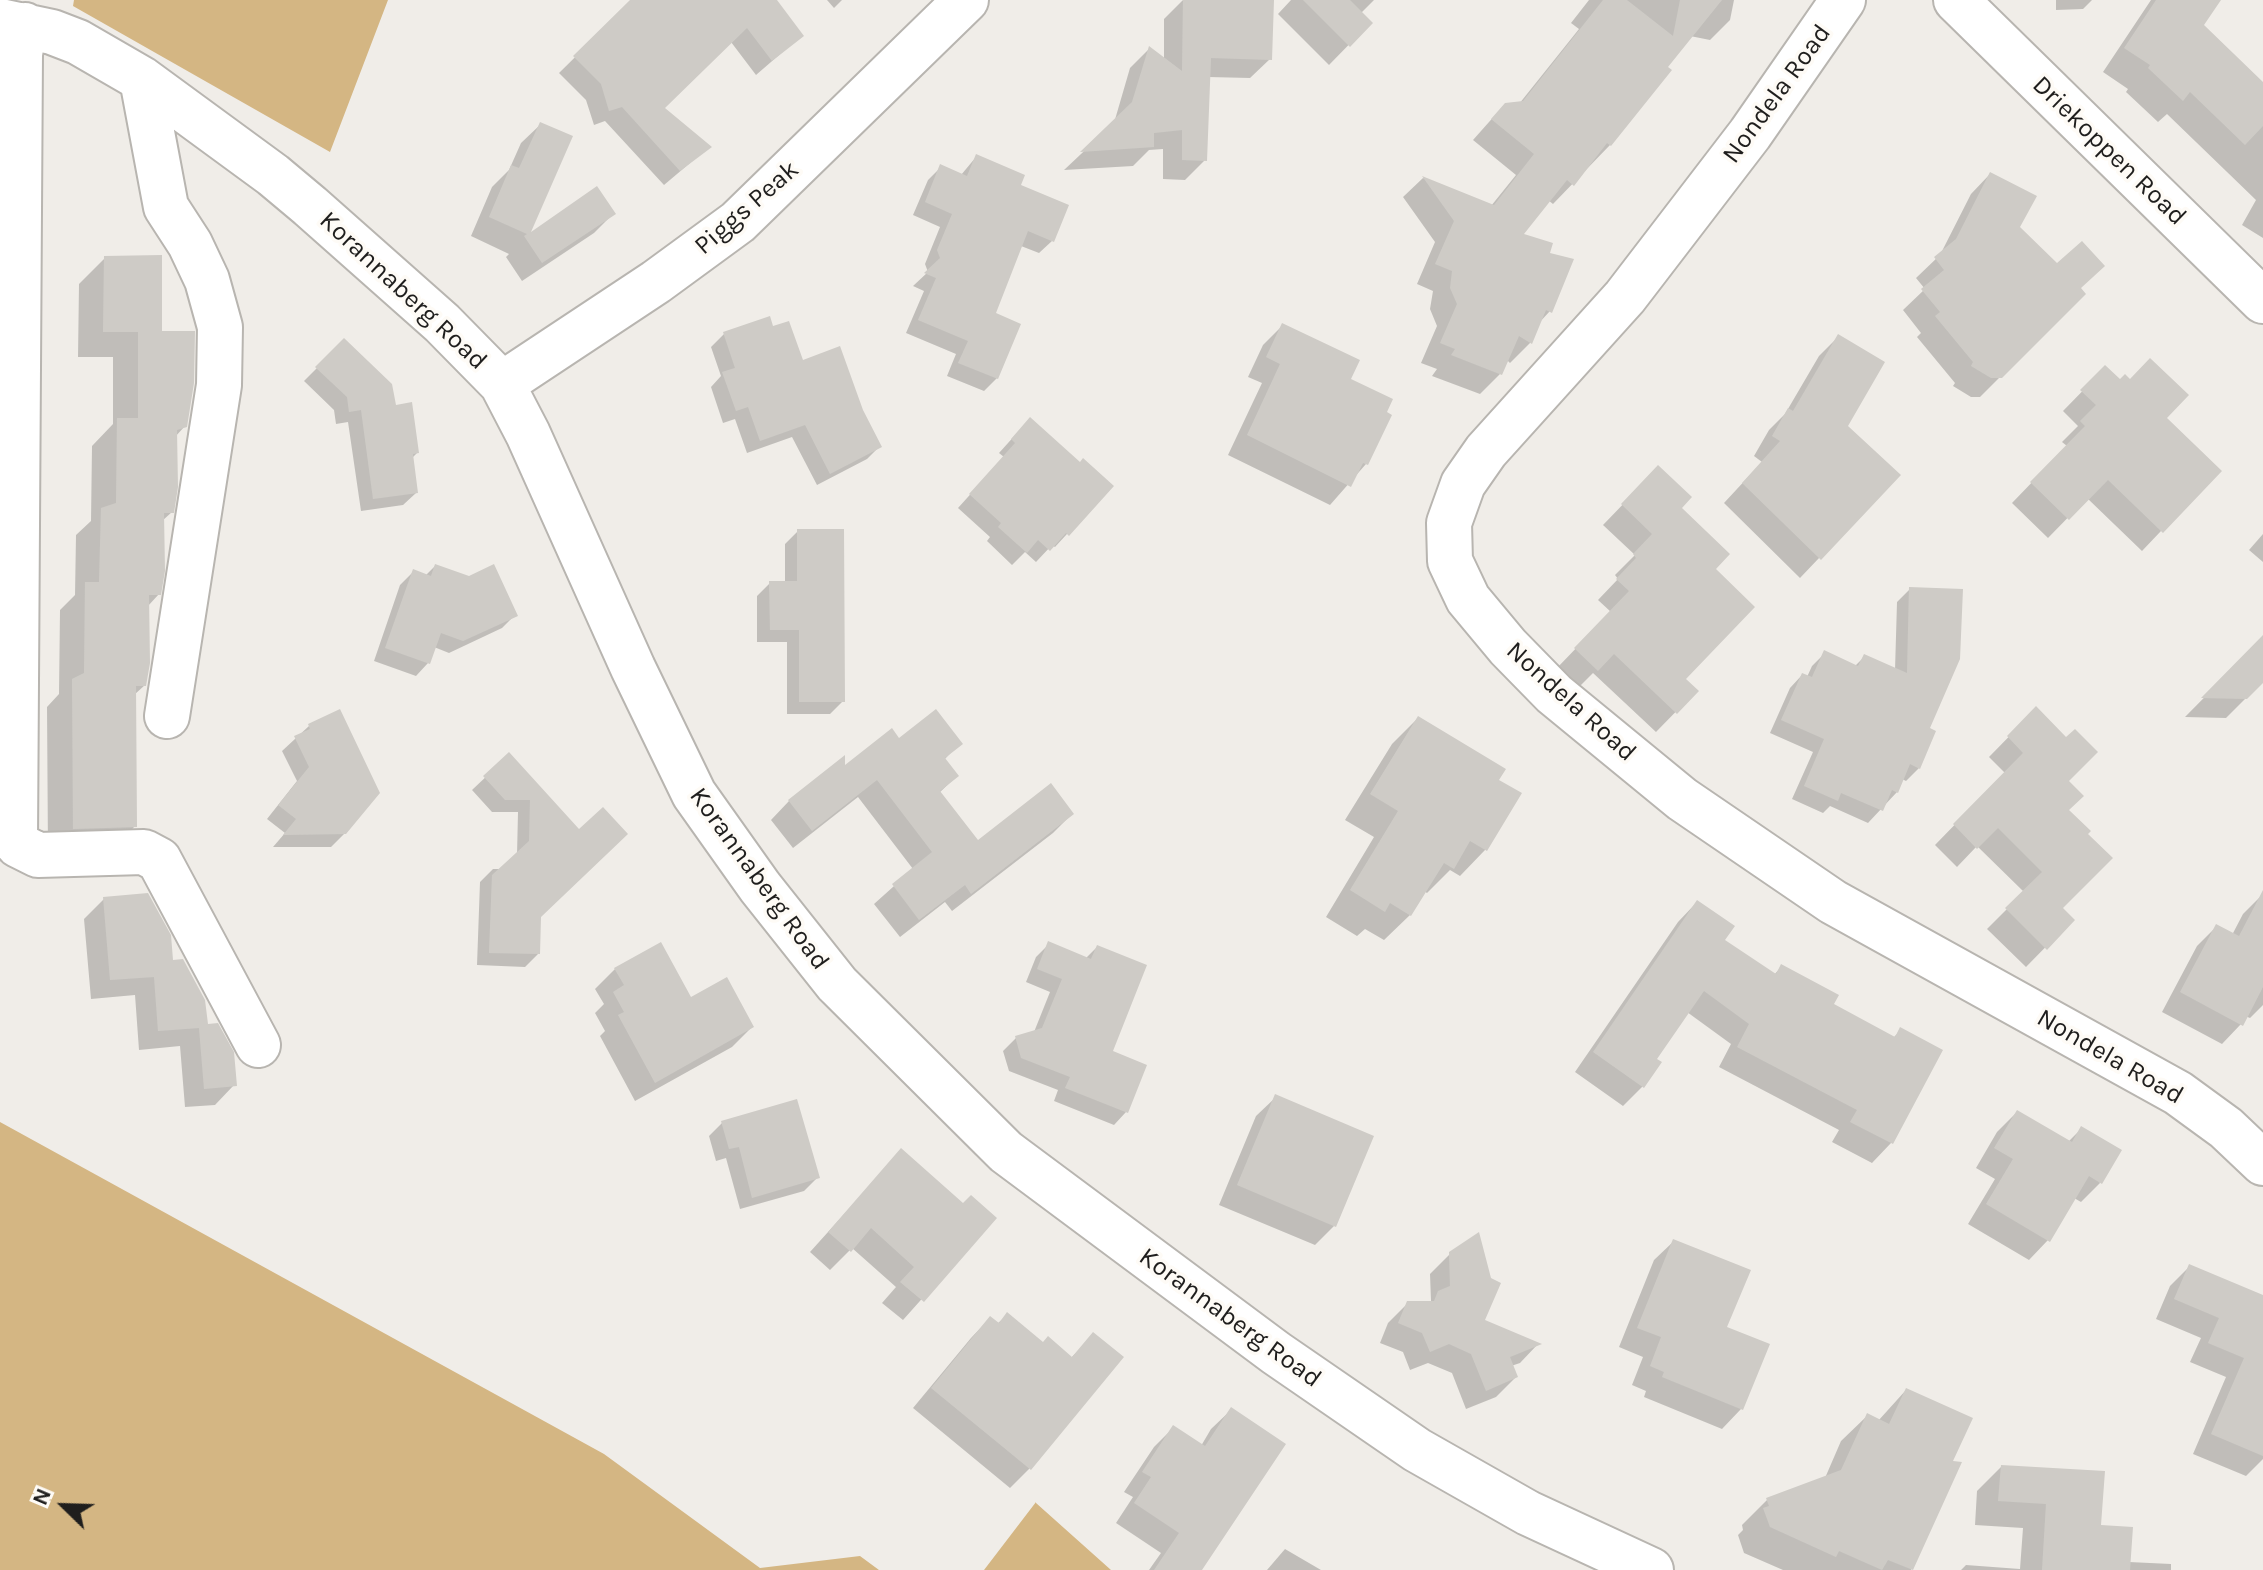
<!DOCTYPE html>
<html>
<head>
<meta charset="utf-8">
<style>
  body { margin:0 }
  #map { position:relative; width:2263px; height:1570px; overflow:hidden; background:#f0ede8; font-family:Karla,sans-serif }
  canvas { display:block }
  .north { position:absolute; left:24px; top:1466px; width:80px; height:80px; -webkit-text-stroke:6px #fefbf6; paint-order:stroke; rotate:293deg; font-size:22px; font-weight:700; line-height:32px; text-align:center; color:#1f1e1d }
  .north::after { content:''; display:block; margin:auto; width:28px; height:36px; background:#1f1e1d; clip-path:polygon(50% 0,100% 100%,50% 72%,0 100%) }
</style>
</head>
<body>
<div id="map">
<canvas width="2263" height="1570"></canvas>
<div class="north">N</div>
</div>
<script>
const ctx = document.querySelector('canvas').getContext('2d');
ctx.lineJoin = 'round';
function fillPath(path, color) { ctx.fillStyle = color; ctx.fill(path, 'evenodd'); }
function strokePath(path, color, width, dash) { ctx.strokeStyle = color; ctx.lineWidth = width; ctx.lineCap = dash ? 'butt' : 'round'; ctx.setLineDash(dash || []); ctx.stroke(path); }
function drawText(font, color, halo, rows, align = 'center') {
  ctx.font = font + ' Karla,sans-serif'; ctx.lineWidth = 7; ctx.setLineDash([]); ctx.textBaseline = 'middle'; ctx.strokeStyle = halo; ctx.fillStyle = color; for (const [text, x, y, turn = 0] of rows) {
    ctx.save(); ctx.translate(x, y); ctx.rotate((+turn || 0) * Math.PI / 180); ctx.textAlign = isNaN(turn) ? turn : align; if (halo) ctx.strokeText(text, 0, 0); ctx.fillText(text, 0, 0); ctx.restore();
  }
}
fillPath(new Path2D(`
  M74,0H388L330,152L73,6Z
  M0,1122L604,1454L760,1568L860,1556L879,1570H0Z
  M1036,1502V1503L1111,1570H984Z`), '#d4b683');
fillPath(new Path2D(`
  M633,0H774L801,36L756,75L731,42L662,108L709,147L664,185L605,121L594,125L586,100L559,73Z
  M827,0H842L834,8Z
  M1183,0H1239L1270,59L1250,78L1208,77L1205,160L1185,180L1163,179V149L1149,150L1133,166L1064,170L1114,123L1130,68L1149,49L1164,59V19Z
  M1291,0H1374L1361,13L1370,23L1329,65L1278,14Z
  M1589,0H1734L1730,20L1710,40L1690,36L1610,145L1553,204L1548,200L1521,235L1547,254L1550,311L1538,324L1530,343L1510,363L1507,360L1500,374L1480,394L1432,376L1437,369L1421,363L1437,326L1430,309L1433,291L1417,284L1435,242L1403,197L1423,178L1491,206L1516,175L1473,140L1505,104H1519L1579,29L1571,23Z
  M2056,0H2092L2083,9L2056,10Z
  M2151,0H2219L2202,26L2263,85V238L2242,225L2256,200L2167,114L2158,122L2126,92L2128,89L2103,72Z
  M541,124L571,137L526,238L613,214L594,233L522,281L506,257L509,254L471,236L492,187L509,170L521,143Z
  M976,157L1018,186L1052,241L1039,253L1021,246L993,314L997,378L984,391L947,376L956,354L906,333L924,291L913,286L928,272L925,264L940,227L913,215L928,180L941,167L961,175Z
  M1990,174L2018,228L2083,294L1980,397H1971L1953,386L1955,383L1917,337L1921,333L1903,310L1925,289L1916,278L1940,255L1971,194Z
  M105,258L160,333L185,426L175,437L172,512L162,521L159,594L148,606L145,685L134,695L135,826L110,852L48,854L47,707L59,694L60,610L75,595L76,535L91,521L92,446L113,424V357H78L79,284Z
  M1283,325L1349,379L1366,464L1330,505L1228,455L1262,383L1248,377L1263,345Z
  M772,329L802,362L861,411L880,446L867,459L817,485L792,437L747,453L735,419L723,423L711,387L721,376L711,347L724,334Z
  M1838,337L1845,426L1898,475L1800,578L1724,503L1762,462L1754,456L1769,430L1785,414L1819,356Z
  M344,341L394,407L417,453L412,458L416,493L403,505L361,511L348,422L336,424L334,410L304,381Z
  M2105,368L2164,418L2161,531L2142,551L2087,498L2048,538L2012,503L2067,446L2062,442L2078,426L2063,411Z
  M1017,433L1080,464L1111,486L1055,547L1052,545L1036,562L1025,552L1012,565L987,541L990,537L958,508L1004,457L999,453Z
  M1658,468L1713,569L1683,679L1696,691L1656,732L1593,673L1577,689L1556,669L1611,612L1598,600L1618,579L1615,575L1635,555L1603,525Z
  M798,531L843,701L830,714H787V642H757V596L770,583H785V544Z
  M2263,534V562L2249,550Z
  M435,566L515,615L502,628L449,653L434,647L428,663L416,676L374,661L400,585L413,572L425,576Z
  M1910,589L1928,729L1919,768L1906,781L1902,779L1897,792L1868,823L1830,806L1823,813L1792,799L1813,752L1770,733L1790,688L1802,675L1807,677L1812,666L1825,653L1855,666L1864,657L1895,670L1897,602Z
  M2263,638V681L2226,718L2185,717Z
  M2036,709L2066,781L2067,810L2085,834L2060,908L2072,920L2026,967L1987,929L2024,892L1977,846L1957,867L1935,845L2005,773L1989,757Z
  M339,711L345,833L331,847H273L285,833L267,819L297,781L282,751L309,726Z
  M1418,718L1496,780L1519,794L1485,850L1460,876L1450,870L1427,893L1424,891L1410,915L1384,940L1365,929L1357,936L1326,917L1374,837L1345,820L1392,744Z
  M899,741L960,743L944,760L957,776L939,793L977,843L1072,814L1053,833L952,911L945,902L900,937L874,904L913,869L858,797L793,848L771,820L789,801L843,769Z
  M509,755L579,832L539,917L538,954L525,967L477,965L480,882L493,869H501L517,855L518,812H492L472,790Z
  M2263,894V1005L2250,1018L2245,1016L2241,1024L2222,1044L2162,1012L2197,946L2216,927L2232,935L2243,914Z
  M104,899L171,962L234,1085L215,1105L185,1107L180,1046L139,1050L135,995L91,999L84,919Z
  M1697,902L1722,940L1774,975L1781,967L1831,1005L1893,1038L1901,1030L1940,1051L1891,1143L1872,1163L1832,1142L1839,1130L1719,1067L1731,1044L1687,1012L1654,1060L1643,1086L1623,1106L1575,1072L1678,922Z
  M1049,944L1086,958L1097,947L1111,1052L1126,1112L1114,1125L1054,1101L1058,1090L1009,1071L1003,1051L1016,1038L1034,1032L1050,992L1026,982L1036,957Z
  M615,969L690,1000L752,1027L732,1047L635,1101L600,1036L605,1031L595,1013L604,1004L595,989Z
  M1276,1097L1334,1226L1315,1245L1219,1205L1256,1116Z
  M2017,1112L2068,1142L2082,1128L2100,1183L2081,1202L2074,1198L2048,1240L2029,1260L1968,1224L1995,1179L1976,1168L1997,1132Z
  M722,1123L817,1178L804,1191L740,1209L726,1158L716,1161L709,1136Z
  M901,1151L963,1205L994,1218L903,1320L882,1303L896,1287L852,1248L830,1270L810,1252Z
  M1674,1241L1725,1328L1767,1345L1741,1409L1722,1429L1644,1397L1646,1391L1632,1385L1643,1357L1619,1347L1654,1260Z
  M1450,1254L1490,1280L1483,1321L1538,1344L1520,1363L1511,1366L1516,1377L1496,1397L1466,1409L1452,1373L1428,1363L1410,1370L1403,1352L1380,1343L1388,1323L1408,1303H1428L1431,1301L1430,1274Z
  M2190,1266L2263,1297V1459L2246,1476L2193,1454L2226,1377L2190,1362L2201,1338L2156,1319L2170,1286Z
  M1007,1315L1043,1344L1071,1358L1093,1335L1121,1358L1029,1469L1010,1488L913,1408L971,1338L990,1318L997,1324Z
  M1906,1390L1950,1463L1959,1464L1911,1570H1783L1744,1553L1738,1535L1743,1530L1742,1525L1767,1500L1825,1478L1841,1441L1867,1416L1878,1421Z
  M1231,1410L1200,1570H1149L1161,1553L1116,1523L1133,1497L1124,1492L1154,1447L1173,1428L1201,1446L1211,1429Z
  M2001,1467L2099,1527L2129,1562L2171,1564V1570H1961L1966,1565L2020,1569L2023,1528L1975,1525L1977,1491Z
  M1285,1549L1321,1570H1267Z`), '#0003');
fillPath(new Path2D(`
  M630,0H777L804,36L772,61L747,28L665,108L712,147L680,171L622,107L609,111L601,84L573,56Z
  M1183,0H1274L1272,60L1211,58L1207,161L1182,160V130L1154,133V147L1080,152L1132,102L1149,46L1182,71Z
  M1303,0H1350L1373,23L1350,47Z
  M1603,0H1627L1673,36L1680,0H1722L1668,67L1672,70L1611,146L1607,143L1574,186L1567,180L1524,234L1553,243L1550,253L1574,259L1552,313L1546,310L1532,344L1519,336L1502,375L1451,355L1455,349L1440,343L1457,304L1450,288L1452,271L1435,264L1454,221L1422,176L1494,205L1534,154L1491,119L1505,103L1523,101Z
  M2156,0H2221L2204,25L2263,82V126L2245,145L2190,92L2183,101L2148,68L2150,65L2124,48Z
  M540,122L573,136L531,232L597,186L616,214L542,263L524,236L527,234L489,217L511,165L519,168Z
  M976,154L1025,175L1021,185L1069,205L1054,242L1028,231L996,313L1021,324L998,379L958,363L968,341L918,320L936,278L924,273L940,258L937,250L952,214L925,202L940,164L967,176Z
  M1990,172L2037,196L2020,227L2057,263L2082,241L2105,266L2081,288L2086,294L2002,378H1991L1971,366L1973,362L1935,316L1940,312L1921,289L1944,270L1934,257L1956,239Z
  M162,255V331H195L194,383L187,427L177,430L178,487L174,513H164L165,571L161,595H149L150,663L146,686H136L137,827L73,829L72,679L84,673L85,582H99L101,508L116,503L117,418H138V332H103L104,256Z
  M770,316L773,326L789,321L803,360L840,346L863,410L882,447L830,474L805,425L760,441L748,407L736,411L722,372L735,368L723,332Z
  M1282,323L1360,360L1351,379L1393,399L1387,412L1392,415L1368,465L1363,463L1351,487L1247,435L1280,364L1266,357Z
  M1838,334L1885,362L1848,426L1901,475L1821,560L1742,483L1780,441L1772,436L1788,408L1793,411Z
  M344,338L392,384L396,405L412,402L419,453L413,454L418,493L373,499L361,410L349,412L347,397L315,367Z
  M2150,358L2189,395L2167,418L2222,471L2163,533L2108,480L2069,520L2030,482L2085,426L2080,421L2096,405L2080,390L2105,365L2120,379L2125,374L2130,379Z
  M1030,417L1080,462L1083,458L1114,486L1069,536L1066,533L1050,551L1038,540L1027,553L998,527L1001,523L969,494L1015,443L1011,439Z
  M1658,465L1692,497L1682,508L1730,554L1716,569L1755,607L1686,679L1699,691L1677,714L1614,654L1598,671L1574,648L1629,591L1616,579L1636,558L1633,554L1652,534L1621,504Z
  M797,529H844L845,702H799V630H770L769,581H797Z
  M435,564L469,576L494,564L518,616L463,641L441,633L430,664L385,648L413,569L431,576Z
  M1909,587L1963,589L1960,659L1930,728L1936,731L1920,769L1910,764L1898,793L1892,790L1883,811L1841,793L1838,801L1804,786L1824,739L1781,720L1802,673L1812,677L1824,650L1858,666L1864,654L1907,673Z
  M2263,635V683L2247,699L2201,698Z
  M2036,706L2066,737L2075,729L2098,752L2069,781L2084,796L2069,810L2091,831L2088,834L2113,858L2063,908L2075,920L2047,950L2005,908L2042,872L1998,828L1977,849L1953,824L2023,753L2007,736Z
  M340,709L380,793L346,834L283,835L296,819L278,805L309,767L294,736L310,729L308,724Z
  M936,709L963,744L945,758L959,776L940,791L978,840L1051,783L1074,814L971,894L965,885L919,920L892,884L932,852L877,780L812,831L788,800L845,755V765L892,728L899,738Z
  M1418,716L1506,769L1499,780L1522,793L1487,851L1470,841L1454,869L1444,863L1411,916L1390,903L1385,912L1350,890L1398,811L1370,794Z
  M509,752L579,829L603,807L628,834L541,917L540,954L489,953L492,875L529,841L530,800H505L483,776Z
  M2263,890V987L2243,1026L2180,992L2216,924L2239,936Z
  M148,893L171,935L173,960L183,959L205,1000L208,1024L218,1023L234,1052L237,1086L204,1089L199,1028L158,1031L154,977L110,980L103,897Z
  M1697,900L1735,926L1725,940L1776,974L1781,964L1839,995L1834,1004L1895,1037L1900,1027L1943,1050L1893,1144L1850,1122L1857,1110L1737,1047L1749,1024L1704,991L1657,1059L1662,1062L1644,1088L1593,1052Z
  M1048,941L1091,959L1097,945L1147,965L1113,1051L1147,1065L1128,1113L1065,1088L1070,1077L1021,1058L1015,1036L1042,1028L1062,979L1037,969Z
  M661,942L691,997L727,977L754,1027L655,1083L618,1015L624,1012L613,992L624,985L614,968Z
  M1275,1094L1374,1136L1336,1227L1237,1185Z
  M797,1099L820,1178L752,1198L739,1147L729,1149L721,1121Z
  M2017,1110L2072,1142L2081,1126L2122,1150L2102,1184L2089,1176L2050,1242L1986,1204L2013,1159L1994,1148Z
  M901,1148L963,1203L971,1195L997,1218L924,1302L900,1282L914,1267L871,1228L851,1252L828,1232Z
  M1479,1232L1491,1278L1501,1283L1485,1320L1542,1344L1510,1357L1518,1377L1486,1391L1471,1354L1449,1344L1430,1352L1422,1333L1398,1323L1407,1301H1434L1438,1291L1450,1286L1449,1252Z
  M1673,1239L1751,1270L1727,1327L1770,1344L1743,1410L1662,1377L1664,1372L1650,1366L1661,1337L1637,1328Z
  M2189,1264L2263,1295V1456L2211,1434L2244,1358L2208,1343L2219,1318L2174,1299Z
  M1007,1312L1043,1342L1048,1336L1072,1357L1093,1332L1124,1357L1031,1470L931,1388L990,1316L999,1323Z
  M1906,1388L1973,1418L1953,1461L1962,1462L1913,1570L1888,1560L1882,1570L1839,1551L1836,1557L1770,1527L1763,1508L1769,1506L1766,1498L1841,1470L1867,1413L1889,1424Z
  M1231,1407L1286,1444L1202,1570H1154L1179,1533L1134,1503L1151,1477L1142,1472L1173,1425L1205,1446Z
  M2001,1465L2105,1471L2101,1525L2133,1527L2130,1570H2042L2046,1504L1998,1501Z`), '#cecbc6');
const minor = new Path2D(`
  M1843,0L1750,134L1625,297L1486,451L1463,484L1449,523L1450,561L1468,599L1508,647L1554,694L1682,799L1833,902L2178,1093L2226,1128L2263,1163
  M1956,0L2263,301
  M0,21L52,32L78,42L142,79L273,175L310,206L442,323L502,384L528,434L633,668L694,794L760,887L837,984L1006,1152L1276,1353L1417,1450L1528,1513L1651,1570
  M25,25L20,54L15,838L18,845L38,855L144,852L159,860L258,1045
  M142,79L166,207L190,244L207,280L220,327L219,385L167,716
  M502,384L656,282L738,222L966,0`);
strokePath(minor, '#b8b5b0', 48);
strokePath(minor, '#fff', 44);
drawText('26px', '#1f1e1d', '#fefbf6', [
  ["Nondela Road",1777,94,-54],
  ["Driekoppen Road",2109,151,44],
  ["Piggs Peak",747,208,-41],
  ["Korannaberg Road",403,291,43],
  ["Nondela Road",1571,702,42],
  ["Korannaberg Road",759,879,54],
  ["Nondela Road",2110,1057,30],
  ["Korannaberg Road",1230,1318,36]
]);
</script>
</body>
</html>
